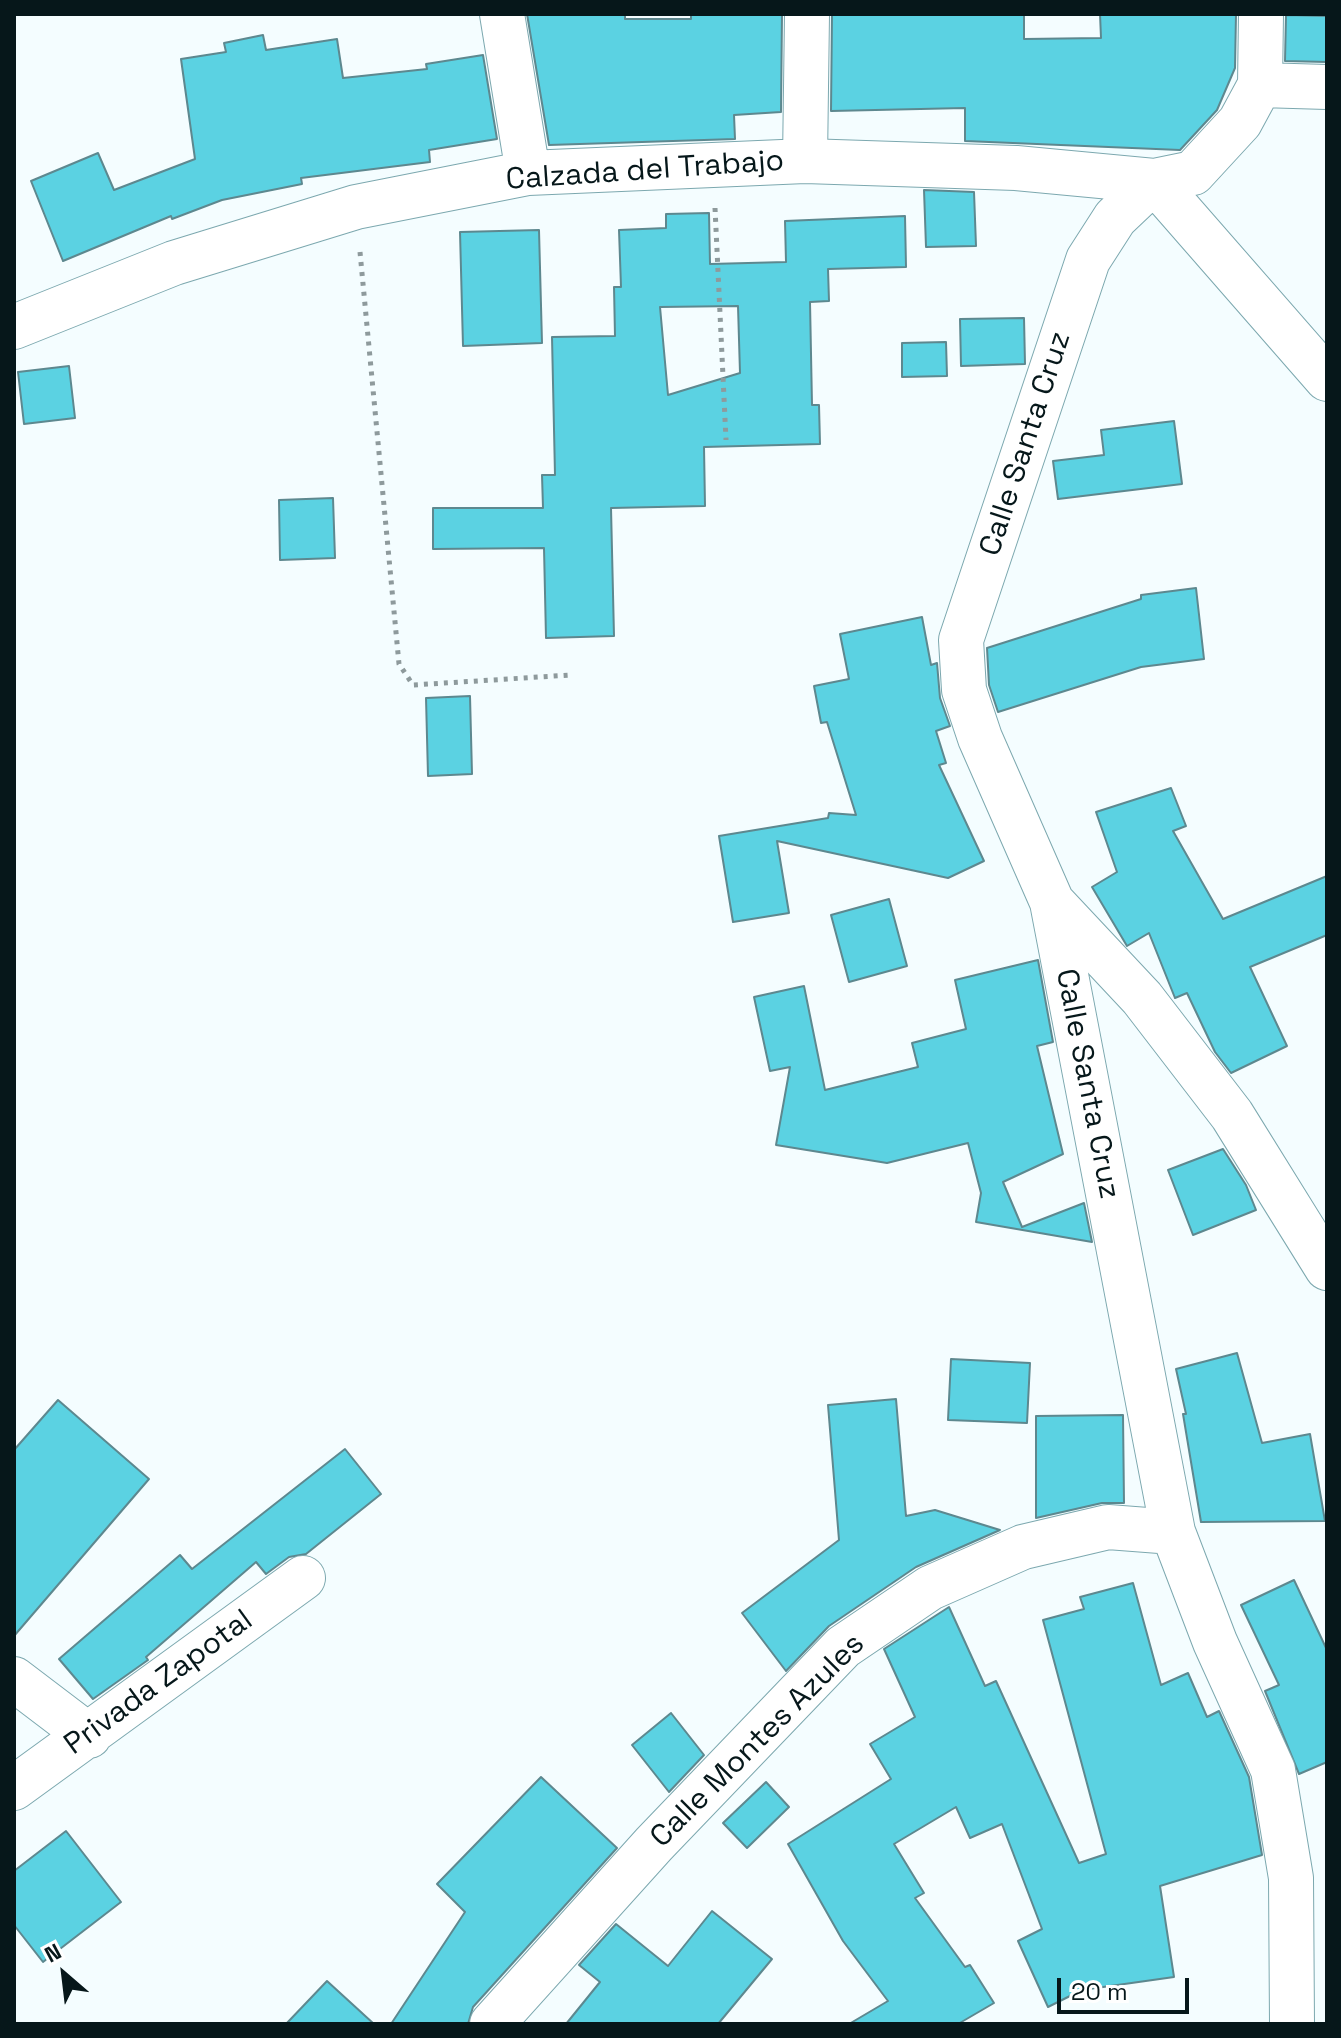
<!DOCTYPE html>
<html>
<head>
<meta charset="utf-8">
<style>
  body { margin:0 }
  #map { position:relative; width:1341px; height:2038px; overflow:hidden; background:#f4fdff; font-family:"Space Grotesk",sans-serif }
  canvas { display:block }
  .frame { position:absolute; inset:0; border:16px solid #06171a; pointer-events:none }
  .north { position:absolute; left:24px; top:1934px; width:80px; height:80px; -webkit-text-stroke:6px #fff; paint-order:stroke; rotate:332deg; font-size:22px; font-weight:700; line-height:32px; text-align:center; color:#06171a }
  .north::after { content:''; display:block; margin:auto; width:28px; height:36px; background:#06171a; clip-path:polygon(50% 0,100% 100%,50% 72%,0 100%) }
  .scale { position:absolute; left:1057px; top:1978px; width:132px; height:36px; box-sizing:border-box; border:4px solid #06171a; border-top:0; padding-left:10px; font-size:24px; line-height:28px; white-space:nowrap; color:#06171a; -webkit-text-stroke:6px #fff; paint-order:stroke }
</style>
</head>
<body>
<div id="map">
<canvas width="1341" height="2038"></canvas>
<div class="frame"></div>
<div class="north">N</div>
<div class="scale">20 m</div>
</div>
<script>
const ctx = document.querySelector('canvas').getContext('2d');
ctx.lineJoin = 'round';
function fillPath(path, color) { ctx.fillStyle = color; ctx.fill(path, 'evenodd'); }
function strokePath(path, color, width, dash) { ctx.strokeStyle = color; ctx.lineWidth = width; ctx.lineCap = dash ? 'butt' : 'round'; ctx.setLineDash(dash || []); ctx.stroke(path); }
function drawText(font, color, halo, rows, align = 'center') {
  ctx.font = font + ' "Space Grotesk",sans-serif'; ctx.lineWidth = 8; ctx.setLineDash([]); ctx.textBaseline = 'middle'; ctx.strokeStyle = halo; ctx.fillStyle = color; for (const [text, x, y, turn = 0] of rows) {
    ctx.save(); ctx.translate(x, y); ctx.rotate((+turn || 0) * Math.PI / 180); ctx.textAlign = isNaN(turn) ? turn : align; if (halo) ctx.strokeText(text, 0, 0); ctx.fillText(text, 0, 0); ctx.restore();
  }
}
const building = new Path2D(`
  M527,14H625V19H691V14H782L781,112L734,115L735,139L549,145Z
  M832,14H1024V39L1101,38L1100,14H1236L1235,68L1217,110L1180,150L965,141V108L831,111Z
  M1286,15L1327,16V62L1285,61Z
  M263,35L266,50L337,39L343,78L427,69L426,64L483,55L497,139L429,150L430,162L301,178L302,184L222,200L172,219L171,216L63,261L31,181L98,153L114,190L195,159L181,59L226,52L224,43Z
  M924,190L974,192L976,246L926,247Z
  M709,213L710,264L786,262L785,221L905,216L906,267L828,269L829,301L810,302L812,405H819L820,444L704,447L705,506L611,508L614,636L546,638L544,548L433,549V508H543L542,475H555L552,337L615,336L614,287H621L619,230L666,228V214ZM738,306L740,373L668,395L660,307Z
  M539,230L542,343L463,346L460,232Z
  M1024,318L1025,364L961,366L960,319Z
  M946,342L947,376L902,377V343Z
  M69,366L75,418L24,424L18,372Z
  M1174,421L1182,484L1058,499L1053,461L1104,455L1101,430Z
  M333,498L335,558L280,560L279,500Z
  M1196,588L1204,659L1141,667L998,712L989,685L987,648L1141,599V595Z
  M922,617L931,665L937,663L940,698L950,726L936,731L946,763L939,765L984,861L948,878L777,841L789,913L733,922L719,836L828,818L829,813L856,815L827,722L821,723L814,686L849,679L840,634Z
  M470,696L472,774L428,776L426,698Z
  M1171,788L1186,826L1173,831L1223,919L1327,876V935L1250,967L1287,1046L1231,1073L1215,1052L1187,993L1175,998L1149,933L1127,946L1092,887L1117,872L1096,812Z
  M889,899L907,966L849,982L831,915Z
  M1038,960L1053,1042L1037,1046L1063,1154L1003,1182L1022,1227L1084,1203L1092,1242L976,1222L981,1193L968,1143L887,1163L776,1145L790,1067L770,1071L754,997L804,986L825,1090L918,1067L912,1043L966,1029L955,980Z
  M1223,1149L1246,1185L1256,1210L1193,1235L1168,1170Z
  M1237,1353L1262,1443L1310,1434L1325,1521L1201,1522L1183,1414H1186L1176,1369Z
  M951,1359L1030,1363L1027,1423L948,1420Z
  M896,1399L906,1516L935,1510L1000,1530L916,1567L829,1626L786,1671L742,1613L839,1540L828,1405Z
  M58,1400L149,1479L14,1636V1450Z
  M1123,1415L1124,1503H1102L1036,1518V1416Z
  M345,1449L381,1494L306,1554L289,1557L266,1574L256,1562L146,1657L148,1660L93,1699L59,1659L180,1555L192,1569Z
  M1294,1580L1327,1650V1762L1299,1774L1265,1691L1279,1685L1241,1605Z
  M1133,1583L1161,1685L1188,1673L1207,1717L1219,1711L1249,1777L1262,1855L1160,1886L1174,1977L1082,1990L1048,2007L1018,1941L1042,1929L1002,1824L970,1838L956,1807L894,1844L924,1893L915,1898L965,1967L970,1965L994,2003L958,2024H849L888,2001L843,1941L788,1844L891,1779L870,1744L915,1717L884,1649L949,1607L985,1686L996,1681L1079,1863L1106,1854L1043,1620L1084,1609L1080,1597Z
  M671,1713L704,1755L669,1792L632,1745Z
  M541,1777L617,1848L473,2007L468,2024H391L465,1912L437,1884Z
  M766,1782L789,1807L747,1848L723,1823Z
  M66,1831L121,1902L43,1962L14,1925V1871Z
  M712,1911L772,1959L718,2024H566L600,1982L579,1965L616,1924L668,1966Z
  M327,1981L374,2024H286Z`);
fillPath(building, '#5bd2e2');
strokePath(building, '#5d888f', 2);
const minor = new Path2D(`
  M502,14L528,173
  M1260,85L1327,87
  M805,161L807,14
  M1154,181L1115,218L1088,260L961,640L964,690L980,738L1052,902L1173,1532L1215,1642L1273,1770L1291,1878L1292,2024
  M1154,181L1327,379
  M14,327L174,263L356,207L528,173L805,161L1016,168L1154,181L1193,173L1240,122L1260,85L1261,14
  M1052,902L1142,998L1232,1115L1327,1268
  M14,1679L89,1736
  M14,1788L303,1578
  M492,2024L654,1844L843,1647L930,1588L1023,1547L1108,1527L1173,1532`);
strokePath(minor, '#7ca8af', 46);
strokePath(new Path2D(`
  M715,208L726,440
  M360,252L399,664L413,685L571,675`), '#8e9a9c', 5, [4, 6]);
strokePath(minor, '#fff', 44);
drawText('30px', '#06171a', '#fff', [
  ["Calzada del Trabajo",645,171,-4],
  ["Calle Santa Cruz",1026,444,-72],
  ["Calle Santa Cruz",1087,1084,79],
  ["Privada Zapotal",159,1683,-36],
  ["Calle Montes Azules",758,1741,-45]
]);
</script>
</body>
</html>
